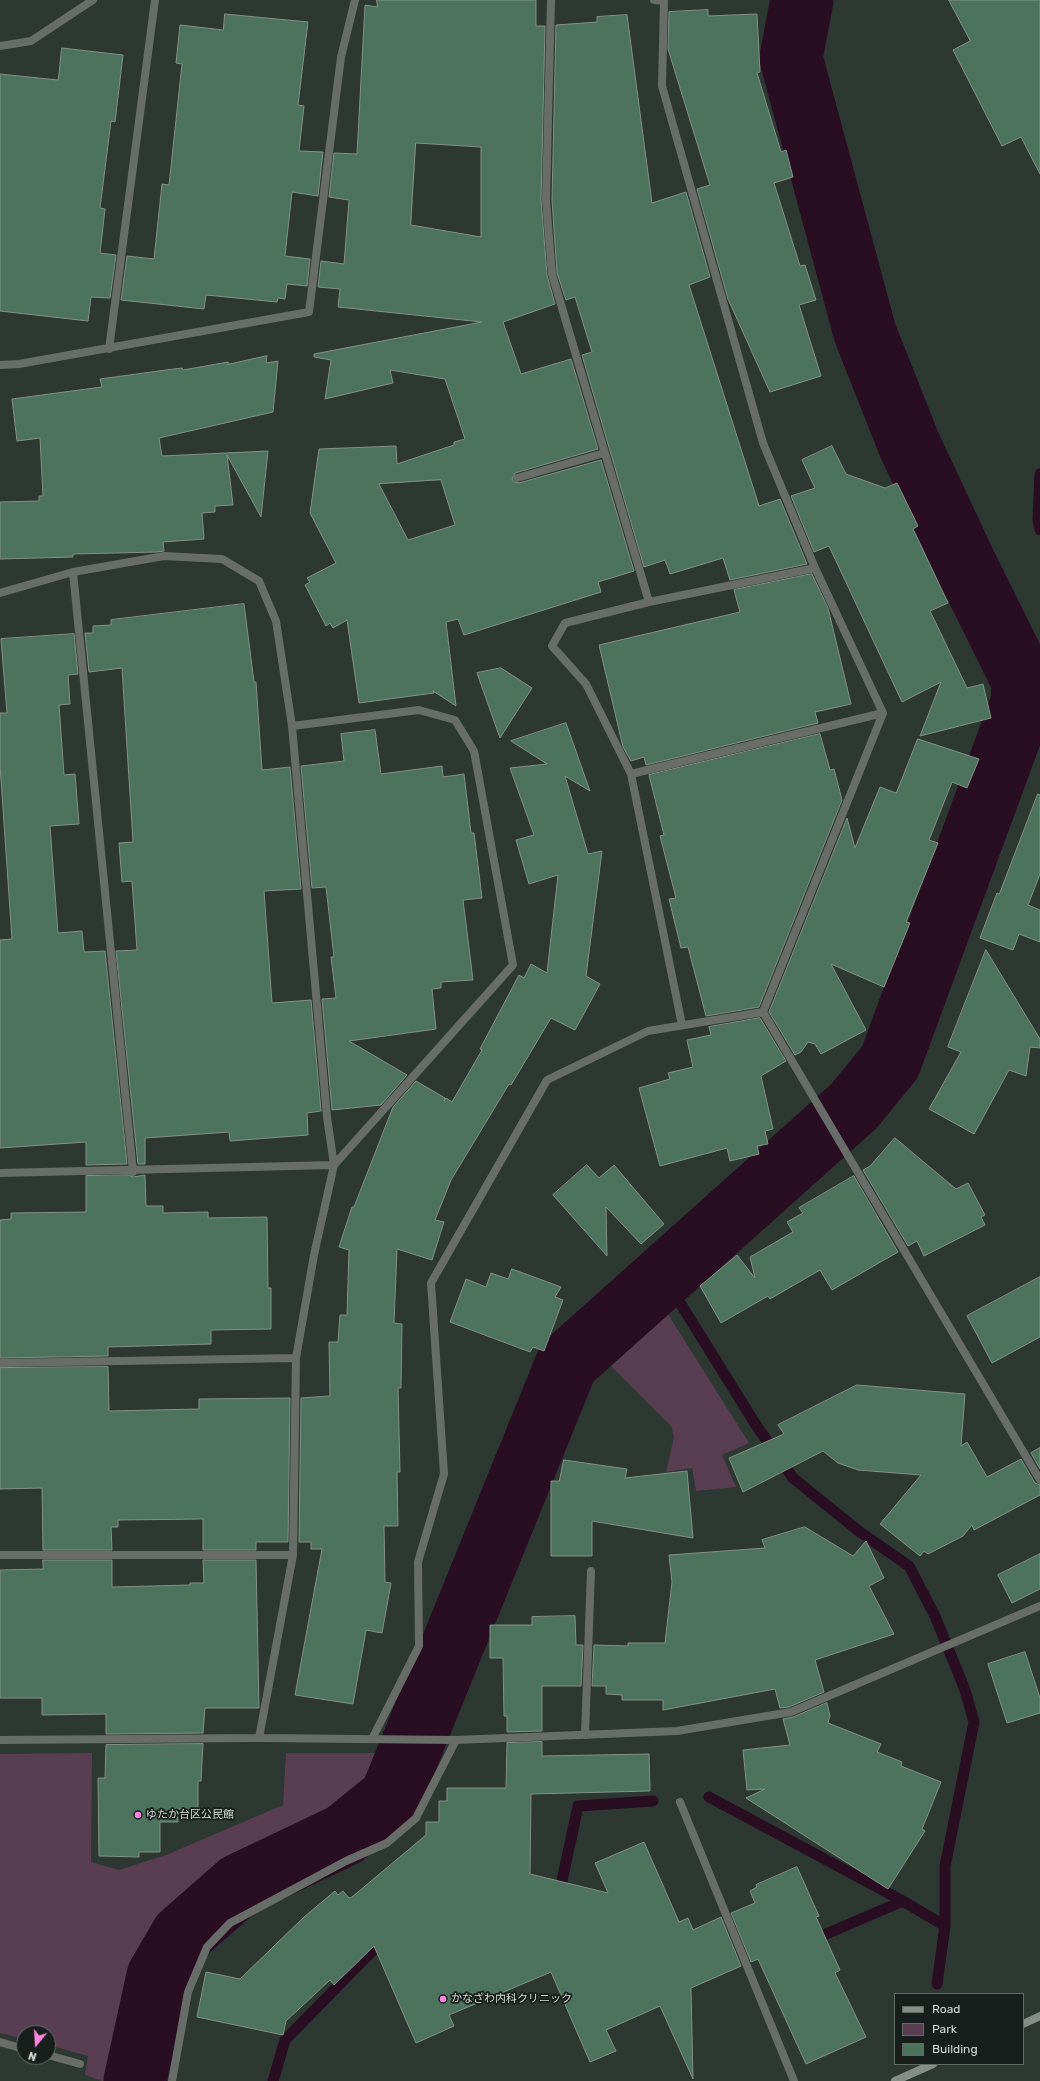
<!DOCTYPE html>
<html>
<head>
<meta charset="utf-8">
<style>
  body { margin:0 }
  #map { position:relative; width:1040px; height:2081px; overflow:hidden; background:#2c3831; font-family:Rubik,sans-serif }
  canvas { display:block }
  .legend { position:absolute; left:894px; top:1993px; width:130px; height:72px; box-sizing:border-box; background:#181e1b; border:1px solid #636a66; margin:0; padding:5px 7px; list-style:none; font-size:12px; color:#d4dbd7 }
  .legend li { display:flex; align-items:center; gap:8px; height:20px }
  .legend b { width:20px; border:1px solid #636a66 }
  .north { position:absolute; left:16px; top:2025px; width:40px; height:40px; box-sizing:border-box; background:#181e1b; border:1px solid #636a66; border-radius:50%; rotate:198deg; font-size:11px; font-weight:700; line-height:16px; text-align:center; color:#d4dbd7 }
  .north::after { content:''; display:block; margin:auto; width:14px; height:18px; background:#ff85df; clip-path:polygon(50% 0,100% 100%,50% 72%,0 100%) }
</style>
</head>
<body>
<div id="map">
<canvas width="1040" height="2081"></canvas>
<ul class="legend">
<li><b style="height:5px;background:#848d88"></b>Road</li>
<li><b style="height:11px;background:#583e50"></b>Park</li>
<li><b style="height:11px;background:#4d735f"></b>Building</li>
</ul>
<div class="north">N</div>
</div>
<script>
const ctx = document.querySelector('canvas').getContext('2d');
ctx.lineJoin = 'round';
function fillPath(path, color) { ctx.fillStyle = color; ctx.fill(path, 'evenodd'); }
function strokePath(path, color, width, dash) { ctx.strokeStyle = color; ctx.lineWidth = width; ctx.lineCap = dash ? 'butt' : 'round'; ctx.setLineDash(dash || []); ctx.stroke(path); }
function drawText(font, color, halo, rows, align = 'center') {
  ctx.font = font + ' Rubik,"Noto Sans JP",sans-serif'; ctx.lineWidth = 3.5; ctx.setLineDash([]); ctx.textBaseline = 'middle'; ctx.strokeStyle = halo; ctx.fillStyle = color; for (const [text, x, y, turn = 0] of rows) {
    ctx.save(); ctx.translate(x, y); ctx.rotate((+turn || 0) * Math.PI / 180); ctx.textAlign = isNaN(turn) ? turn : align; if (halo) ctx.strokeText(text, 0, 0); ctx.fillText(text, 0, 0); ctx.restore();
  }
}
fillPath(new Path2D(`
  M661,1303L749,1443L722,1455L736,1487L696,1491L692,1468L666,1472L674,1437L671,1426L599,1354L645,1308Z
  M92,1753L91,1862L119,1870L166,1855L283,1805L286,1753H398L379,1785L347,1809L268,1852L212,1878L170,1909L148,1937L113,2081H102L85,2075L88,2056L48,2045V2033H24V2039L0,2033V1754Z`), '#583e50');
strokePath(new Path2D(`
  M1040,474L1038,520L1040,530
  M664,1277L756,1425L793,1478L860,1532L909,1566L935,1616L965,1690L974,1722L945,1866V1926L937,1984
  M709,1797L903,1901L945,1926
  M559,1895L578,1806L653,1801
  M812,1940L903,1901
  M273,2081L285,2040L385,1938`), '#290e22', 11);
strokePath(new Path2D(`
  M135,2081L158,1976L182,1935L239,1885L344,1835L391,1797L567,1363L854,1106L890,1062L1022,703L1023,681L967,568L909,444L865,333L791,58L802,0`), '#290e22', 63);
const building = new Path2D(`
  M377,0H536V26H545L541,200L547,275L555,304L503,322L521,374L571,359L598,449L515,473L512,479L514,482L519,483L601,460L634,571L598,582L601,592L464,635L458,619L446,622L456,706L433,691L434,693L359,703L347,620L333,628L330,623L326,626L305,585L310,582L307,578L336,563L310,513L319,449L396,446L397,464L454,445V442L465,439L445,379L390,370L393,383L325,399L331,360L314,357V354L482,322L338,307L340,289L318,287L321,261L344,264L349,200L329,197L334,153L357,154L365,5L377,7ZM416,143L481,147V237L411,225ZM441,480L455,525L408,540L379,484Z
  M949,0H1040V174L1021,137L1002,146L953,50L970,41Z
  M708,10V16L757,14L760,72L757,73L781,152L786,150L793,177L774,183L800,266L805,265L816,300L799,305L821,376L770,392L728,299L697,189L710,185L668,49L669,12Z
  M225,14L308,22L298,105L304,106L299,151L323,152L318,196L292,192L285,256L310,259L307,286L287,284L285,299L278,298L277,302L206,295L204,309L121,300L127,256L154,259L162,184L169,185L182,64L176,63L180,25L223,30Z
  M627,15L652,203L686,192L710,277L689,285L759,506L780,499L807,564L730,580L723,558L670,574L665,560L644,567L582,355L592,352L575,297L566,300L557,273L552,200L556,25L597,22V17Z
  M62,48L123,55L115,122L111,121L100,208L105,209L100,253L116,255L110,298L91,297L88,321L0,311V74L58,80Z
  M267,356L266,363L278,361L273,412L159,438L162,456L268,451L261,517L227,455L233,505L215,506V512L202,513L204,539L163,542L164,551L157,552L73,554V557L0,559V502L39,501V496H43L40,438L17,441L12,399L102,387L100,379L166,370L182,368L183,370L228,362V364Z
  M832,446L846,474L885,488L897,483L918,526L913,529L948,603L930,611L967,688L983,684L991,718L920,736L941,682L902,702L829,546L814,552L791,496L815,488L802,460Z
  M812,574L828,608L851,704L815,712L818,723L646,765L644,757L631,761L623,747L599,645L740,612L734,590Z
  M244,604L254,682H256L262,770L290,767L301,889L264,891L272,1003L311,1000L321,1111L307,1113L308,1135L230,1141L229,1132L145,1138V1164H138L116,951L137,950L132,881L122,882L119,843L133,842L122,668L89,672L85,633H93V626L111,625V620Z
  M74,634L78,674L68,675L70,704L59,705L64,775L75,774L79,824L50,826L58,933L82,931L84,952L105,951L127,1164L86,1165V1142L0,1148V940L12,939L0,765V713H7L1,639Z
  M501,668L532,688L500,738L477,673Z
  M566,723L590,791L565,776L588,854L602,851L586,976L600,984L575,1030L551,1018L511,1085L509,1084L451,1180L435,1220L444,1222L432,1260L397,1249L394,1323L402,1324L401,1388H398L400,1472H397L398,1526H384L385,1582L391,1583L382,1633L366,1630L353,1704L295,1695L322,1549H311V1542H299L301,1398L330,1396L329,1342H338L340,1315H347L349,1250L339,1247L352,1207H354L393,1107L416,1081L445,1098L444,1101L446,1098L452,1102L482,1050L480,1049L519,975L524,978L531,964L547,973L558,875L529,884L516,840L534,835L510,768L547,764L511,741Z
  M375,730L381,774L442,766L443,777L464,774L471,833H474L482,898L463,900L473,980L441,982V988L432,989L436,1029L349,1041L407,1075L381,1105L332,1110L322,999L336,998L331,957H334L326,887L312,888L301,766L344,761L341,734Z
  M820,734L830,770L834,769L842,800L759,1007L706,1016L688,947L681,948L669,899L676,898L660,836L664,835L649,775Z
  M918,739L979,759L967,788L952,782L929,840L938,843L906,922L910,923L884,987L831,964L866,1030L821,1054L815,1044L808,1042L801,1052L795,1055L769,1012L847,818L855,848L880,787L896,793Z
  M1038,794L1040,795V874L1028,905L1040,910V942L1019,934L1013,950L980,938L997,893L999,894Z
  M986,950L1040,1039V1048L1030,1047L1026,1076L1009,1070L974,1134L929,1109L961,1052L948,1047Z
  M760,1018L786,1061L761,1076L773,1129L765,1131L768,1144L757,1146L759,1154L730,1161L727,1148L660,1166L639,1088L670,1079L668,1073L693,1067L687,1040L711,1035L709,1027Z
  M895,1138L956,1189L968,1183L985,1215L981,1217L985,1225L924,1256L917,1241L908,1246L863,1170L870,1166Z
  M587,1165L599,1178L614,1165L664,1224L641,1244L606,1207L607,1256L553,1195Z
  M129,1175L133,1177L145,1175L146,1206H163V1213L208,1212V1218L267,1217L268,1288H271V1329L211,1330V1344L108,1347V1356L0,1358V1220L11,1219V1213L86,1212V1176Z
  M854,1176L898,1252L832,1290L820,1270L770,1299L768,1296L721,1323L700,1286L737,1255L755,1278L750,1257L793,1232L787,1222L803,1213L799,1208Z
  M512,1269L561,1287L555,1297L563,1300L544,1351L533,1347L530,1352L450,1322L466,1279L486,1287L491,1273L508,1279Z
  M1040,1277V1337L992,1363L967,1316Z
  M108,1367L109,1411L199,1409V1399L290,1398L288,1542H256V1550H203V1519L118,1520V1527H111L112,1550H43L42,1488L0,1489V1368Z
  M857,1385L965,1394L961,1446L967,1442L987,1477L1021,1459L1035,1483L1040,1485V1495L974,1530L972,1525L963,1536L928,1554L924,1551L920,1556L880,1524L921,1475L858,1470L838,1463L823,1451L743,1492L729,1458L784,1434L778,1425Z
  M1040,1448V1469L1031,1453Z
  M564,1460L627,1469L625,1478L687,1471L693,1538L592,1521V1556H551V1481H559Z
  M805,1527L853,1556L866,1541L884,1578L869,1586L894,1634L815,1660L824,1692L789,1707L780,1708L775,1689L663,1710V1700H622V1695L606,1694V1686H592L594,1645L628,1646V1643H665L672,1582L669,1555L765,1548L762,1540Z
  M1040,1554V1589L1012,1603L998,1575Z
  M43,1560H112V1587L190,1585V1583H204L203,1560H256L259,1708H205L203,1733L106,1734V1714L42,1715V1698H0V1570L43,1569Z
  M575,1616L576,1645H583L581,1686H542V1731L507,1732V1716H504L503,1658H490V1625H532V1617Z
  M1025,1652L1040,1698V1713L1007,1723L988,1664Z
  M827,1703L830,1716L828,1723L881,1744L877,1752L902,1762L901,1766L941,1782L922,1829L925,1831L888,1889L746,1798L765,1789L747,1790L743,1750L790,1745L783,1719L793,1717Z
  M542,1742V1756L649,1754L650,1791L531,1794L530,1874L608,1893L595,1863L644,1842L679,1922L688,1918L693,1930L721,1917L741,1966L691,1988L693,2079L660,2006L606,2030L616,2051L590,2062L551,1972L449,2015L454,2026L416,2043L374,1946L334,1985L330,1980L286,2021L283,2035L197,2017L206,1972L240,1979L304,1917L335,1891L338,1895L343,1891L349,1898L352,1897L426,1835V1822H439V1801H447V1788H506L507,1743Z
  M203,1744L201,1781H198V1809H177L178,1822H160V1852H139V1857L99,1856L98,1778H105L106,1745Z
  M797,1867L819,1916L816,1917L840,1970L835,1973L866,2037L806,2064L758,1959L751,1962L731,1913L755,1903L750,1891L757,1887L756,1885Z`);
fillPath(building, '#4d735f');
strokePath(building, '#839189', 1);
strokePath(new Path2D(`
  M517,478L604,453
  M585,1735L591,1571
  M0,2042L24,2049
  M48,2055L80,2064`), '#686d6a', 8);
strokePath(new Path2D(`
  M551,0L546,200L552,274L649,602
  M654,0L664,1
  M664,0L662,86L763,443L815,568L883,713L763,1012L1040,1480
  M0,46L31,41L93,0
  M109,349L155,0
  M0,365L19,364L309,312L341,57L355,0
  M73,572L133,1172
  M0,593L73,572L164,556L222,559L259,581L276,621L292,726L327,1117L334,1165L314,1255L296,1358L293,1555L259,1738
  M631,774L883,713
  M682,1025L631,774L586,684L552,646L565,623L649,602L815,568
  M0,1173L334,1165L513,965L474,751L455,720L419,710L292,726
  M0,1363L296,1358
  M0,1555H293
  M372,1739L419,1646L418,1562L444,1474L431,1283L547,1080L648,1031L763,1012
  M0,1740L259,1738L456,1740L677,1731L791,1712L1040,1606
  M680,1802L794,2081
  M172,2081L188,1992L207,1947L230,1923L346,1861L387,1843L416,1818L456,1740`), '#686d6a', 8);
strokePath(new Path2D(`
  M1023,2024L1040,2016
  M895,2081L933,2064`), '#848d88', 8);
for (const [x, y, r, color] of [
  [138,1815,4,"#ff85df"],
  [443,1999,4,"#ff85df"]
]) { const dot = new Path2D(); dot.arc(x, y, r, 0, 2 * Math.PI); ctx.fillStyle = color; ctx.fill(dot); strokePath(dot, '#181e1b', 1.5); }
drawText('11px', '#d4dbd7', '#181e1b', [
  ["ゆたか台区公民館",146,1815],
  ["かなざわ内科クリニック",451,1999]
], 'left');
</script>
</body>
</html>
